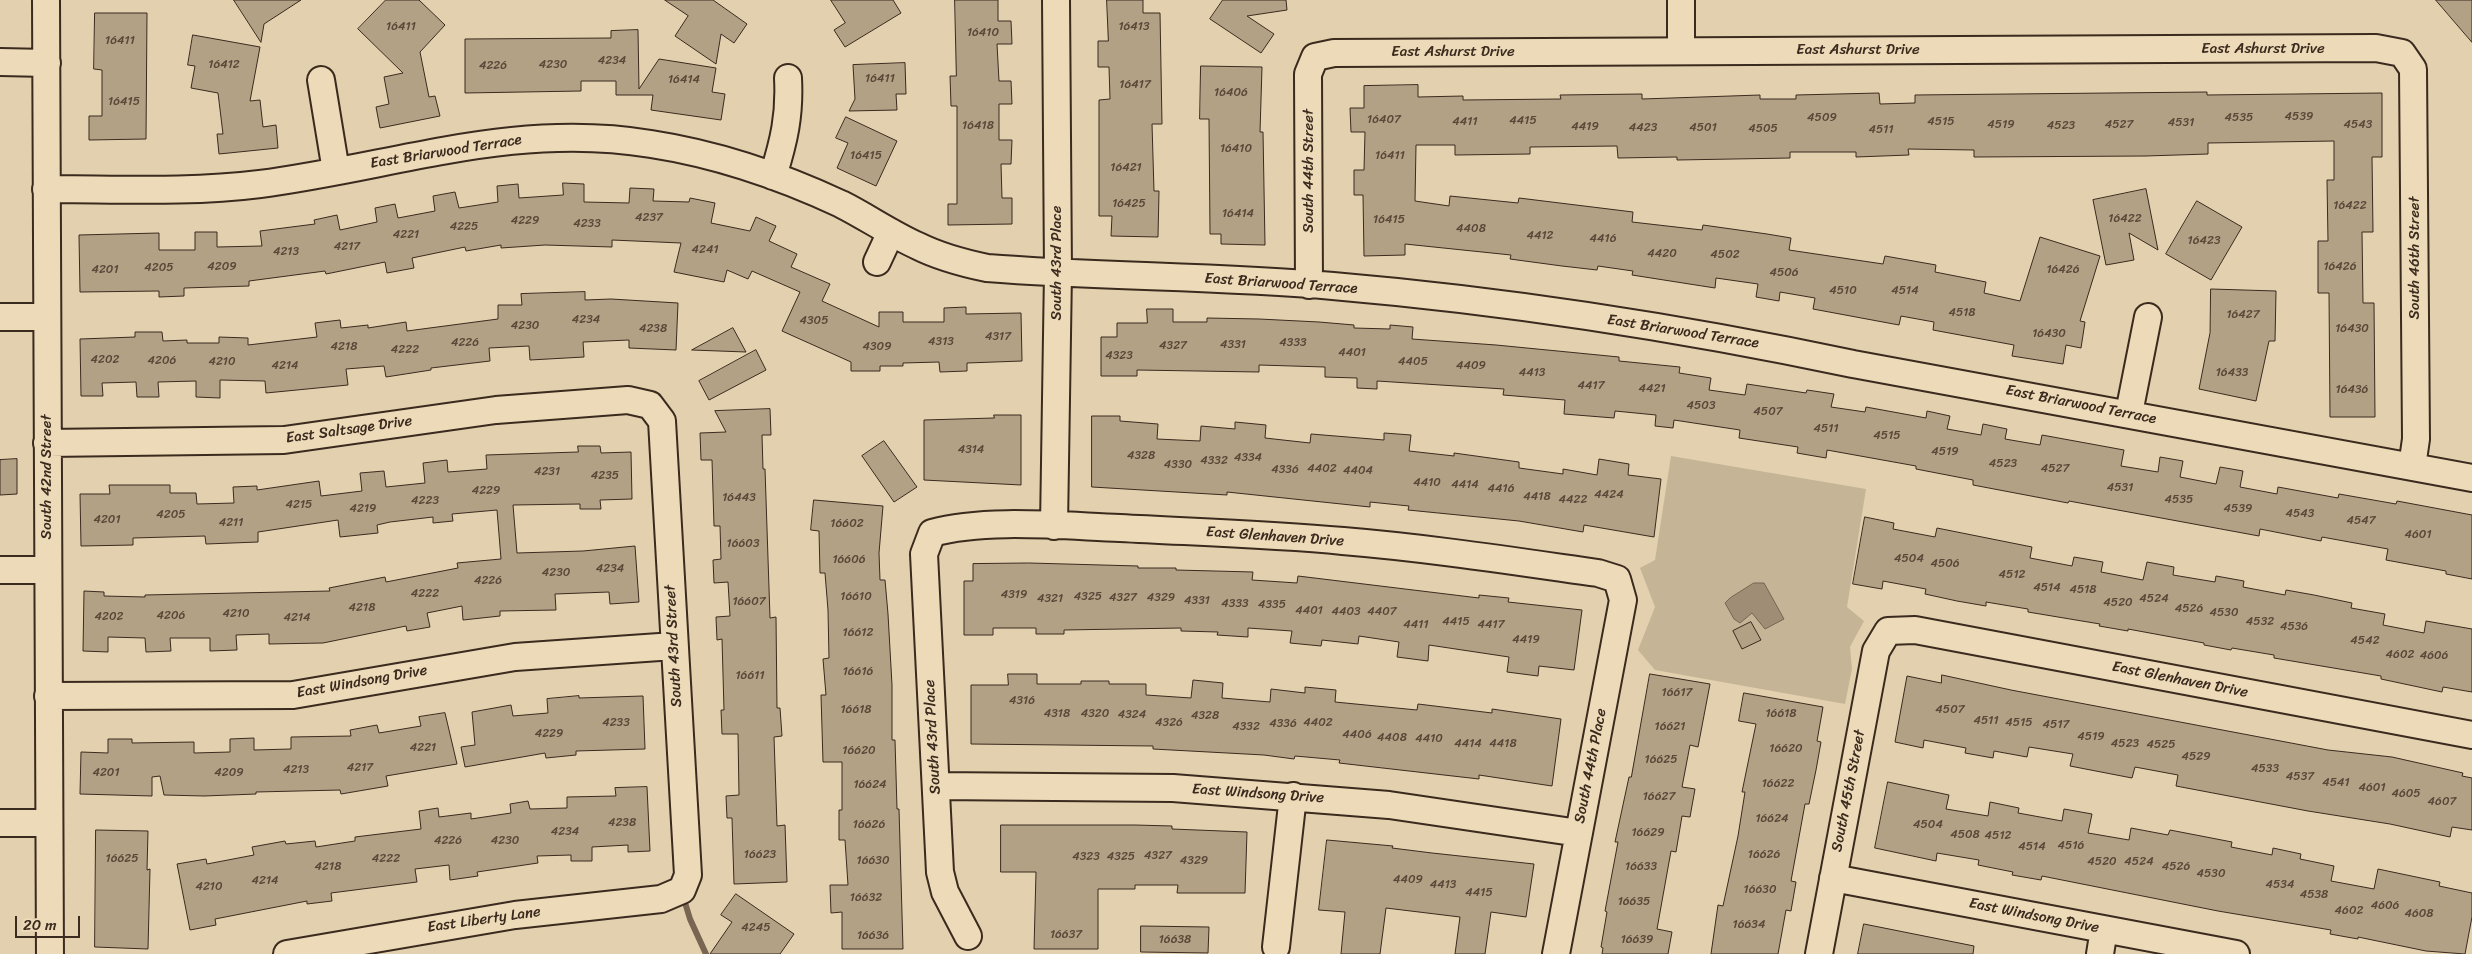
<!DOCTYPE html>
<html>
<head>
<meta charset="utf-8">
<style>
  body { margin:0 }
  #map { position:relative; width:2472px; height:954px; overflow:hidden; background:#e2d0af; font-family:Sriracha,sans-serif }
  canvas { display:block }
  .scale { position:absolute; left:15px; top:916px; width:65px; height:22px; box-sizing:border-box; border:2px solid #3b2a1e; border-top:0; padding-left:6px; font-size:15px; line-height:18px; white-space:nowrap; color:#3b2a1e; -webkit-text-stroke:4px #eddab8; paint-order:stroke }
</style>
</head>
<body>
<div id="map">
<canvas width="2472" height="954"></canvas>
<div class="scale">20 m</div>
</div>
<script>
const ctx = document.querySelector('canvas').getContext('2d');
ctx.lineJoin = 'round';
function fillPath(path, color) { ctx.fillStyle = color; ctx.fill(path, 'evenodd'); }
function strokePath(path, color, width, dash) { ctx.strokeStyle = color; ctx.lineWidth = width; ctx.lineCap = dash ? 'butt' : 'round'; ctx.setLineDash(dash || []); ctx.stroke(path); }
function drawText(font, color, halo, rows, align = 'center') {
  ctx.font = font + ' Sriracha,sans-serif'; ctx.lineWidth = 5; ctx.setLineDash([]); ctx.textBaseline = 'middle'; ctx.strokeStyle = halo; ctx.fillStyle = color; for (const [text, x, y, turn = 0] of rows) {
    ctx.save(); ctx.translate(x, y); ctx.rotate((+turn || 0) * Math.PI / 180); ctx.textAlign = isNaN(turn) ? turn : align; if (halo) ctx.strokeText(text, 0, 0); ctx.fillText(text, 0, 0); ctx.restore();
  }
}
fillPath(new Path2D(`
  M1671,456L1866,489L1847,607L1864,621L1850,647L1852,669L1845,704L1655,670L1638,650L1655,607L1640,568L1655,560Z`), '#c6b497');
const water = new Path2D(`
  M1754,583H1764L1784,619L1765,629L1752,613L1740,623L1734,619L1725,603L1730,598Z`);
fillPath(water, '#a08d75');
strokePath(water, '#786552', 1);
strokePath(new Path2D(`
  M683,896L690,919L706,954`), '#786552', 6);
const building = new Path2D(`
  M234,0H301L264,24L261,42Z
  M386,0H419L445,25L420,52L429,97L435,96L440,116L380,128L376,107L389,104L384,77L403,73L358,29Z
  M665,0H713L747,24L734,43L721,34L716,64L675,36L688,16Z
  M831,0H893L901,13L845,47L834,30L845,23Z
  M955,0H998V21H1011L1012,44H997L999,81H1011L1012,104H999V140H1012L1011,164H1001L1002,198H1012V224L948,225V204H957V106H951L950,76H956Z
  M1107,0H1143V13H1160L1162,124H1152L1154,191H1159L1158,237L1111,236L1112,216H1099V100L1110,99L1109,67H1098V41H1108Z
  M1223,0H1286L1287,10L1247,16L1274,34L1261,53L1210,19Z
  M2436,0H2472V42Z
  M95,13H147L146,139L89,140V116H102V70L94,69Z
  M638,30L639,89L659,59L716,68L712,92L725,94L721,120L651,110L653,95H616V81H581V91L465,93V39L611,38V31Z
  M193,35L260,47L250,101L260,100L263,127L276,125L278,148L219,154L217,134H223L218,93L191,88L195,66L188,65Z
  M905,63L906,94H896L897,110L849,111L855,99L853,65Z
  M1201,66L1262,67L1260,132H1263L1265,245L1221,244V234H1210L1209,119H1200Z
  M1418,85V97L1463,96V100L1561,99L1560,95L1642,94V99L1760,95V99H1796V95L1879,93L1880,104L1915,103V95L2207,92V95L2382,93V157H2372L2373,232H2362L2363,303H2374L2375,417H2330L2329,293H2318V241H2328L2327,180H2334V141L2208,143V154L2146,156L1974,157V150L1908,149L1909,155L1856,157V152H1790V158L1677,160V157L1618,158L1617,146L1530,147V154L1455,155V145H1416L1415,201L1449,206L1450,196L1518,203L1519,198L1633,212L1632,222L1702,230L1703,225L1767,234L1791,238L1789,250L1883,264L1885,256L1936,265L1935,272L1986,282L1984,293L2020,301L2040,237L2100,256L2080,321L2085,322L2081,348L2066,345L2063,364L2012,356L2014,345L1933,330L1934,322L1901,316L1899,325L1813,309L1815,298L1780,292L1779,301L1756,297L1758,284L1716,278L1715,288L1632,275L1633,271L1598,266L1597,270L1562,266L1510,259L1511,255L1405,244V255L1364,256L1363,195H1354V170H1364L1365,132H1351L1350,108H1364V86Z
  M846,117L897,141L876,186L837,168L848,143L836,138Z
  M563,183L584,184V202L629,203L630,188L654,189L653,201L689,202L690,198L715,203L711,223L750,231L756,217L776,226L769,241L797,254L791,267L830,284L822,301L879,327V312H903V322H944V308L966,307V314L1021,313L1022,361L967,363V371L940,372L939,362L903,363V366H880V371H851V362L782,331L800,292L752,271L748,279L727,270L724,282L674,272L681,243L612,240V247L545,245L501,248V245L466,251L465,247L412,258L414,268L387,273L385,262L326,274L325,271L249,281V286L184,288V296L159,297V291L80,292L79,235L159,233V250H195V232H217V247L262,246L260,231L315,224L314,220L337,215L340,230L377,222L375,208L395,204L398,218L435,211L433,196L455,192L459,208L498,202L497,186L518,184L519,198L563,195Z
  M2146,189L2158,250L2129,233L2134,260L2106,265L2093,200Z
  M2197,201L2242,227L2211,280L2166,254Z
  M2211,289L2276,291L2275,341H2269L2256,401L2199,389L2210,333Z
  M585,292V300L611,299L678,303L676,350L629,348V340L583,342L584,357L530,360L529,346L489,348L490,361L431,368V370L386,377L384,366L346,369L348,385L266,393L265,381L220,380V398L196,397V381L158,382L159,397H137L136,382L102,383L103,396H81L80,339L135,337V332H162L163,341L187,340V343H219V337L248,338V345L317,337L315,323L340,320L341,328L368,325V328L406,322L407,331L498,319V305H522L521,294Z
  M1147,309H1173V322H1207V318L1259,319L1319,322L1354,325V328L1390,329V325L1413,327L1412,339L1496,345L1619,357V361L1680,367L1679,373L1711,378L1709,390L1745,395L1747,384L1806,393L1807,390L1834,394L1831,407L1865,412L1866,407L1926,418L1927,411L1950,416L1947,429L1981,435L1983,424L2007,429L2005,439L2040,445L2042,435L2124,450L2121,466L2158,472L2160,457L2183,461L2180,477L2216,484L2220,467L2243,471L2240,487L2277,494L2278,487L2338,498L2339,494L2396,504L2397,501L2472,515V579L2446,574V571L2386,560L2388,549L2322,537L2321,541L2260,529L2259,536L2069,501L2068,503L1973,485V480L1916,469V466L1827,450L1826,458L1797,453L1798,447L1739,438L1740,430L1674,420L1673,428L1655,426L1656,415L1615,411L1614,418L1564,414L1565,400L1503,395L1504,389L1377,381V389L1357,388V378L1325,377V367L1259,365V372L1137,370V376H1101V337H1117V323H1147Z
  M733,328L746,352L692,350Z
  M756,350L766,370L709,400L699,381Z
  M770,409L771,435H762L763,469H765L770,618L776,617L777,708H780L782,736L774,737L777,826L785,825L787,882L734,884L732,818H727L726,796L739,795L738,734H722L721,710H724L722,639L717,640L716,617L730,616L728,582L714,583L713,560L721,559L720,526H714L712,460H701L700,433L726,432L715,411Z
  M994,415H1021V485L924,480V420L994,418Z
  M1092,416H1120V421L1158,424L1157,439L1200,441L1201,426L1235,429V422L1266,425L1265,438L1310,443L1311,434L1384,440V433L1411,435L1409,451L1454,456V453L1519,462V468L1563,474V469L1597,475L1599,459L1629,464L1628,475L1661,479L1654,537L1584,525L1583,532L1519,521L1408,510L1409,506L1370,502V507L1227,492V495L1092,487Z
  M884,441L917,487L894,502L862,456Z
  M578,446H600L601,453L631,452L632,499L600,500L601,509H580V504L513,505L517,553L583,551L635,546L639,602L610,604L609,592L555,594L556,610L500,611V616L463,620L462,606L427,613L430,627L407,631L406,626L323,643L269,644V634L236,635L237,650L210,651V638H170L171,651L146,652L145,638L108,637V652L83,651L84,591L104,592V596L145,597V595L330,591L329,588L385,577L386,582L458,568L457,563L501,559L497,510L452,514L453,521L433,523V517L390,522L377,525L378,533L340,537L338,520L258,532V542L206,544L205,536L133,538V545L81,546L80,494H110L109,485H170V493H196L197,504L234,503L233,487L257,486V490L319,481L321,496L362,491L360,473L384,471L386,487L425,483L423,463L447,460L448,472L487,469L486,455L578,452Z
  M17,459V494L0,495V460Z
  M814,500L883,506L879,553L880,580H885L888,614L892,685V740H895L897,809H899L903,949H842V912L831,913L830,885H848L845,840H839V810H842V762H823L821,695H826L823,659L829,658L828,610L825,573H820L819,531L811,530Z
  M1865,517L1894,523L1893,529L1935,537L1937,528L2032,547L2030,558L2072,566L2074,557L2103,562L2101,572L2143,580L2147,562L2174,567L2173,575L2215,582L2216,576L2244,581L2243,587L2285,595L2286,590L2314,595L2352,603L2351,608L2385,614L2383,625L2424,633L2426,621L2472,629V692L2443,687L2442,692L2381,679V676L2274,658V655L2232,648L2231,650L2204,645V643L2128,629V631L2099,626L2100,624L2028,612V609L1986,602V606L1957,601L1925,594L1926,589L1883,581L1882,589L1853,584Z
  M1029,563L1138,566V568H1176V570L1253,572L1252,580L1297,583L1298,576L1479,598V595L1509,598L1508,602L1582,610L1574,670L1539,666L1538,676L1507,672L1509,657L1429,645L1428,661L1397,657L1399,642L1359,636L1358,644L1322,640L1321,646L1290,643L1292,631L1248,628V637L1217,635L1218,632L1181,631V628L1064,630V634H1036V628H993V635H964V581H973V564Z
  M1751,622L1761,640L1742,649L1733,631Z
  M1008,674H1037V684H1081V681H1109V684H1146V695L1191,698L1193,680L1223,683L1222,698L1270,702L1271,689L1305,693V687L1336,690L1335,702L1417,710L1418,704L1492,713V709L1561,719L1552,786L1479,775V779L1339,763L1340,760L1295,756L1294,759L1264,755L1153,749V746L971,744V685H1008Z
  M1650,674L1710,684L1698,747L1690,745L1682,787L1695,789L1690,817L1682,816L1676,852L1671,851L1657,929L1672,932L1668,954H1602L1603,948L1601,947L1607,912L1605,911L1618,842H1615L1629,777H1631Z
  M1942,675L2011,690L2328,750L2392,757L2463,773L2462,776L2472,778V830L2452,827L2450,837L2390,824L2308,811L2176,786L2178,775L2135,767L2132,778L2070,766L2073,754L2029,747L2027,757L1994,751L1993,758L1965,753L1966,748L1924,740L1923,748L1895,742L1907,676L1941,683Z
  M1744,693L1823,707L1817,741L1821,742L1816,770L1809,804H1805L1791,881L1796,882L1791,911L1786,910L1778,954H1711L1718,905L1723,906L1738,836L1745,792H1742L1756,724L1739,721Z
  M579,696V698L643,696L645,749L576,751V755L546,758L545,753L465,767L461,747L475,745L472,712L511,705L513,716L548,713L547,699Z
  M445,713L457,764L386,776L388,786L341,794L340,790L256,792V794L204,796L164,795L160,776L152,777V796L80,794L81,752L108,753V739H132V743L194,742V753L230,752V739L254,738V750L291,749V737L351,736L350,730L377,725L379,733L421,726L419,717Z
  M1888,782L1949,795L1946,809L1988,816L1990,802L2019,808L2018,813L2062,821L2064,809L2092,814L2088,833L2129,840L2131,828L2168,835L2170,830L2232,842L2231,847L2272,855L2273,848L2301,854L2300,859L2334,866L2331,881L2374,889L2378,869L2440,882L2439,886L2472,893V917L2465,954L2426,951L2358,937V939L2330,934L2331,930L2218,911L2042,876L2041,880L2012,875L2013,872L1978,865L1979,860L1937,853L1936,861L1875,848Z
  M647,787L650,851L628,852V845L592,847V861H571V855L537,856L538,863L477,872L478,876L450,880L449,865L415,869L417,882L331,893L332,901L307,904V901L215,919L216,925L190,930L177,864L206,859L207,864L254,855L252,847L285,841L286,844L315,841L316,847L355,841V837L421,829L419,811L438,808L439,817L471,813V819L511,813L510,804L528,801L530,809L567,808V797L616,796L615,788Z
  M1001,825H1135L1172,826V829L1247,832L1245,893H1177L1178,885H1135V889H1098V949H1034L1036,872H1001Z
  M96,830L148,831L147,870L150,869L148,949L95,947Z
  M1327,840L1393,846L1392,848L1432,853L1534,864L1526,917L1491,912L1485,954H1455L1460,917L1386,908L1380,954H1341L1345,912L1319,910Z
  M736,894L794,934L780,954H710L732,922L721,915Z
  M1864,924L1974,946L1973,954H1858Z
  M1141,926L1209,927L1208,953L1141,952Z`);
fillPath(building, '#b3a186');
strokePath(building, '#3b2a1e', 1);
const minor = new Path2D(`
  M46,0L50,954
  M1681,0V51
  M0,62L47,63
  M321,80L336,171
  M773,176C784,141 790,115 788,78
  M46,189C117,189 189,193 260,184C393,167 513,121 651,144C716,154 781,176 841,204C867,217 891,234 918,246C940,257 963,263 987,268C1102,277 1218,276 1333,286C1508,301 1682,328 1853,364L2472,478
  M877,262L891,232
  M1309,285L1308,74L1315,57L1334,53L2376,48L2402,53L2413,69L2416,439L2412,467
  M0,317H47
  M2129,413L2148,317
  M47,443L284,440L496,410L628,400L650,405L662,421L688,875L682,890L661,899L515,915L287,954
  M1054,526L1058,272L1056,0
  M0,570H48
  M48,696L293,695L515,657L674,646
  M936,786L1173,788L1389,805L1579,833
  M0,823H48
  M1833,878L2236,954
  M968,936L945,892L940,872L924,554L932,533C985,518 1064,526 1120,528C1194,532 1269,534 1343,541C1428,548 1513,561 1598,573L1617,579L1623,600L1556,954
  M1276,947L1293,796
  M1819,954L1876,651L1888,631L1915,630L2472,735
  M2100,954L2104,929`);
strokePath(minor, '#3b2a1e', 30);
strokePath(minor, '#eddab8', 26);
drawText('12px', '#594838', null, [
  ["16411",401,27],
  ["16413",1134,27],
  ["16410",983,33],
  ["16411",120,41],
  ["4234",612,61],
  ["16412",224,65],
  ["4230",553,65],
  ["4226",493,66],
  ["16411",880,79],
  ["16414",684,80],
  ["16417",1135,85],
  ["16406",1231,93],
  ["16415",124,102],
  ["4539",2299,117],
  ["4509",1822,118],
  ["4535",2239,118],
  ["16407",1384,120],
  ["4415",1523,121],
  ["4411",1465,122],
  ["4515",1941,122],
  ["4531",2181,123],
  ["4519",2001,125],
  ["4527",2119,125],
  ["4543",2358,125],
  ["16418",978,126],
  ["4523",2061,126],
  ["4419",1585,127],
  ["4423",1643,128],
  ["4501",1703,128],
  ["4505",1763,129],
  ["4511",1881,130],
  ["16410",1236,149],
  ["16415",866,156],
  ["16411",1390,156],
  ["16421",1126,168],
  ["16425",1129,204],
  ["16422",2350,206],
  ["16414",1238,214],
  ["4237",649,218],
  ["16422",2125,219],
  ["16415",1389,220],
  ["4229",525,221],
  ["4233",587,224],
  ["4225",464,227],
  ["4408",1471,229],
  ["4221",406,235],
  ["4412",1540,236],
  ["4416",1603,239],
  ["16423",2204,241],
  ["4217",347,247],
  ["4241",705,250],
  ["4213",286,252],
  ["4420",1662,254],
  ["4502",1725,255],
  ["4209",222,267],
  ["16426",2340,267],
  ["4205",159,268],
  ["4201",105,270],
  ["16426",2063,270],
  ["4506",1784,273],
  ["4510",1843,291],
  ["4514",1905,291],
  ["4518",1962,313],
  ["16427",2243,315],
  ["4234",586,320],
  ["4305",814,321],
  ["4230",525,326],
  ["4238",653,329],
  ["16430",2352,329],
  ["16430",2049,334],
  ["4317",998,337],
  ["4313",941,342],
  ["4226",465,343],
  ["4333",1293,343],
  ["4331",1233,345],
  ["4327",1173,346],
  ["4218",344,347],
  ["4309",877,347],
  ["4222",405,350],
  ["4401",1352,353],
  ["4323",1119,356],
  ["4202",105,360],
  ["4206",162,361],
  ["4210",222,362],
  ["4405",1413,362],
  ["4214",285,366],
  ["4409",1471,366],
  ["4413",1532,373],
  ["16433",2232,373],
  ["4417",1591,386],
  ["4421",1652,389],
  ["16436",2352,390],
  ["4503",1701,406],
  ["4507",1768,412],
  ["4511",1826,429],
  ["4515",1887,436],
  ["4314",971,450],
  ["4519",1945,452],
  ["4328",1141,456],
  ["4334",1248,458],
  ["4332",1214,461],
  ["4523",2003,464],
  ["4330",1178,465],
  ["4402",1322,469],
  ["4527",2055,469],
  ["4336",1285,470],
  ["4404",1358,471],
  ["4231",547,472],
  ["4235",605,476],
  ["4410",1427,483],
  ["4414",1465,485],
  ["4531",2120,488],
  ["4416",1501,489],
  ["4229",486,491],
  ["4424",1609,495],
  ["4418",1537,497],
  ["16443",739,498],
  ["4422",1573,500],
  ["4535",2179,500],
  ["4223",425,501],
  ["4215",299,505],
  ["4219",363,509],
  ["4539",2238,509],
  ["4543",2300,514],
  ["4205",171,515],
  ["4201",107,520],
  ["4547",2361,521],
  ["4211",231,523],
  ["16602",847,524],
  ["4601",2418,535],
  ["16603",743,544],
  ["4504",1909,559],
  ["16606",849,560],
  ["4506",1945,564],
  ["4234",610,569],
  ["4230",556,573],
  ["4512",2012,575],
  ["4226",488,581],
  ["4514",2047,588],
  ["4518",2083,590],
  ["4222",425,594],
  ["4319",1014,595],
  ["16610",856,597],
  ["4325",1088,597],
  ["4327",1123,598],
  ["4329",1161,598],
  ["4321",1050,599],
  ["4524",2154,599],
  ["4331",1197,601],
  ["16607",749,602],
  ["4520",2118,603],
  ["4333",1235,604],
  ["4335",1272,605],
  ["4218",362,608],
  ["4526",2189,609],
  ["4401",1309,611],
  ["4403",1346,612],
  ["4407",1382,612],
  ["4530",2224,613],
  ["4210",236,614],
  ["4206",171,616],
  ["4202",109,617],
  ["4214",297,618],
  ["4415",1456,622],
  ["4532",2260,622],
  ["4411",1416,625],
  ["4417",1491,625],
  ["4536",2294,627],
  ["16612",858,633],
  ["4419",1526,640],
  ["4542",2365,641],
  ["4602",2400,655],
  ["4606",2434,656],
  ["16616",858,672],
  ["16611",750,676],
  ["16617",1677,693],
  ["4316",1022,701],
  ["16618",856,710],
  ["4507",1950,710],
  ["4318",1057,714],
  ["4320",1095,714],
  ["16618",1781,714],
  ["4324",1132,715],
  ["4328",1205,716],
  ["4511",1986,721],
  ["4233",616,723],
  ["4326",1169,723],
  ["4402",1318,723],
  ["4515",2019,723],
  ["4336",1283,724],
  ["4517",2056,725],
  ["4332",1246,727],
  ["16621",1670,727],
  ["4229",549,734],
  ["4406",1357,735],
  ["4519",2091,737],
  ["4408",1392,738],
  ["4410",1429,739],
  ["4414",1468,744],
  ["4418",1503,744],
  ["4523",2125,744],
  ["4525",2161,745],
  ["4221",423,748],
  ["16620",1786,749],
  ["16620",859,751],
  ["4529",2196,757],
  ["16625",1661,760],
  ["4217",360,768],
  ["4533",2265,769],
  ["4213",296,770],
  ["4201",106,773],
  ["4209",229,773],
  ["4537",2300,777],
  ["4541",2336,783],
  ["16622",1778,784],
  ["16624",870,785],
  ["4601",2372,788],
  ["4605",2406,794],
  ["16627",1659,797],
  ["4607",2442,802],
  ["16624",1772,819],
  ["4238",622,823],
  ["16626",869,825],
  ["4504",1928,825],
  ["4234",565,832],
  ["16629",1648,833],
  ["4508",1965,835],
  ["4512",1998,836],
  ["4226",448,841],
  ["4230",505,841],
  ["4516",2071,846],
  ["4514",2032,847],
  ["16623",760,855],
  ["16626",1764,855],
  ["4327",1158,856],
  ["4323",1086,857],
  ["4325",1121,857],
  ["16625",122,859],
  ["4222",386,859],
  ["16630",873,861],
  ["4329",1194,861],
  ["4520",2102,862],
  ["4524",2139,862],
  ["4218",328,867],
  ["16633",1641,867],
  ["4526",2176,867],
  ["4530",2211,874],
  ["4409",1408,880],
  ["4214",265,881],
  ["4413",1443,885],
  ["4534",2280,885],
  ["4210",209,887],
  ["16630",1760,890],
  ["4415",1479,893],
  ["4538",2314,895],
  ["16632",866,898],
  ["16635",1634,902],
  ["4606",2385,906],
  ["4602",2349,911],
  ["4608",2419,914],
  ["16634",1749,925],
  ["4245",756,928],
  ["16637",1066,935],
  ["16636",873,936],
  ["16638",1175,940],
  ["16639",1637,940]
]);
drawText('15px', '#3b2a1e', '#eddab8', [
  ["East Ashurst Drive",2263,49],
  ["East Ashurst Drive",1858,50],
  ["East Ashurst Drive",1453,52],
  ["East Briarwood Terrace",446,152,-9],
  ["South 44th Street",1309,171,-90],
  ["South 46th Street",2415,258,-90],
  ["South 43rd Place",1057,263,-90],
  ["East Briarwood Terrace",1281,284,4],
  ["East Briarwood Terrace",1683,332,9],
  ["East Briarwood Terrace",2081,405,11],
  ["East Saltsage Drive",349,430,-8],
  ["South 42nd Street",47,477,-90],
  ["East Glenhaven Drive",1275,537,4],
  ["South 43rd Street",674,646,-93],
  ["East Glenhaven Drive",2180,680,11],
  ["East Windsong Drive",362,682,-10],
  ["South 43rd Place",933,737,-93],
  ["South 44th Place",1591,766,-79],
  ["South 45th Street",1849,791,-79],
  ["East Windsong Drive",1258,794,4],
  ["East Windsong Drive",2034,916,11],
  ["East Liberty Lane",484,920,-8]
]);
</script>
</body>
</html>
